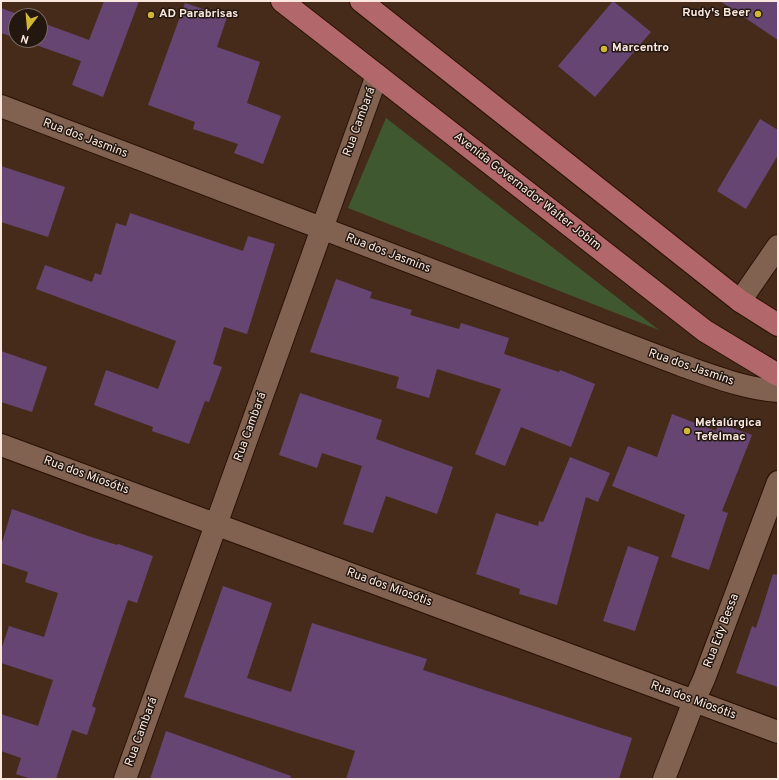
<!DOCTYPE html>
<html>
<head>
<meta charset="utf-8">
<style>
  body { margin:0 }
  #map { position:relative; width:779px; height:780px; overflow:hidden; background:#462b1b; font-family:Overpass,sans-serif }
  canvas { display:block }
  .frame { position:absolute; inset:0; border:2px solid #fae8de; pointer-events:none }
  .north { position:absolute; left:8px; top:8px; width:40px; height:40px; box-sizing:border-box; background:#231710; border:1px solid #796b62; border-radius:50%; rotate:196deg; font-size:11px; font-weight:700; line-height:16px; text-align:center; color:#fae8de }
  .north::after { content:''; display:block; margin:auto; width:14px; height:18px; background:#d1b736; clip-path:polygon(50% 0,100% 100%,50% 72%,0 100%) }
</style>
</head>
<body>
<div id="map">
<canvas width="779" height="780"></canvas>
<div class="frame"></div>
<div class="north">N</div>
</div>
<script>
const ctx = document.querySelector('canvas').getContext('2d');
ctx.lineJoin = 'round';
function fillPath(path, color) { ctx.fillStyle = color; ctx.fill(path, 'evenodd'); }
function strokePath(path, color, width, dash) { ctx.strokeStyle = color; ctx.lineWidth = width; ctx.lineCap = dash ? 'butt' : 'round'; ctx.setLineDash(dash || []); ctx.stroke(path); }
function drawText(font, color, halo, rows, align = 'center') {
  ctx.font = font + ' Overpass,sans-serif'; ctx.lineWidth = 3; ctx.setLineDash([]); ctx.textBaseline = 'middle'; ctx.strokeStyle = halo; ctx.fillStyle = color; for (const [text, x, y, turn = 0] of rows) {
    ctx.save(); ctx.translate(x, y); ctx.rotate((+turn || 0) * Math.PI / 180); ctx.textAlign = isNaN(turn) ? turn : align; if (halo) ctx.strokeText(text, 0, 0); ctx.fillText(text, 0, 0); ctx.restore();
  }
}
fillPath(new Path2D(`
  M386,118L659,330L348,208Z`), '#3f5830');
fillPath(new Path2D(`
  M104,1H139L103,97L72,85L81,61L22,40H40V22L89,40Z
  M613,1L651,32L595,97L558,66Z
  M720,1H778V40Z
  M185,3L227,17L217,47L260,62L247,103L281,116L263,164L234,153L238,144L193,129L195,122L148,105Z
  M1,8L23,16H16V38L1,33Z
  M760,119L778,130V155L746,209L717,191Z
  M1,166L65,187L48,237L1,222Z
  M130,213L243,251L248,236L275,244L247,334L224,327L213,364L222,367L209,402L205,401L189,444L152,431L153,427L94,405L106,370L158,389L176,341L36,289L45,265L92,282L95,273L101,275L116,223L126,226Z
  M336,279L372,292L370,298L412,310L410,315L459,329L461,323L509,338L504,354L559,372L560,370L595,384L571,447L521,427L505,466L475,454L501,389L437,369L429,398L396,388L399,377L310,352Z
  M1,351L47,367L32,412L1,402Z
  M300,393L382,420L376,439L453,467L437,514L386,496L373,533L343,524L362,466L322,453L317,468L279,455Z
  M672,414L716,431L719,423L752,435L722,511L728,513L709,570L671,557L685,515L612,486L628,446L657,457Z
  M570,457L610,473L598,502L586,497L557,605L519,594L520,589L476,574L496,513L538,526L539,521L543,522Z
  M12,509L88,536L117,545L118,544L153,556L137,603L128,600L92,706L96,708L87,735L72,730L56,779H31L16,774L21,758L1,751V714L38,726L53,680L1,663V650L9,626L44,637L58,593L25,582L28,572L1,563V546Z
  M628,546L659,557L635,631L603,621Z
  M773,574L778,575V687L736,673L752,626L756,628Z
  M223,586L272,603L247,678L291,692L312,623L427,659L423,670L632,738L619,779H346L355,751L184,697Z
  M166,731L291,776L290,779H150Z`), '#664573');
const minor = new Path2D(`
  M1,106L681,365C713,376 745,389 778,391
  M740,301L778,246
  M1,445L778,732
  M125,779L377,75
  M664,779L694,701L704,679L778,482`);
const major = new Path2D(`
  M282,1L705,331L778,375
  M361,1L740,301L778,325`);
strokePath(minor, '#2b1204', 24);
strokePath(major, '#2b1204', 24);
strokePath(minor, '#816251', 22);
strokePath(major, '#b2676b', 22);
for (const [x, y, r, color] of [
  [758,14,4,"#d1b736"],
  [151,15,4,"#d1b736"],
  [604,49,4,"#d1b736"],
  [687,431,4,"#d1b736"]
]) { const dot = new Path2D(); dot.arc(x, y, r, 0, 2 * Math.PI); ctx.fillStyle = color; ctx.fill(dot); strokePath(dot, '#231710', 1.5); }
drawText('bold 12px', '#fae8de', '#231710', [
  ["Rudy's Beer",750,14,"right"],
  ["AD Parabrisas",159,15],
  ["Marcentro",612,49],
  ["Metalúrgica",695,424],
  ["Tefelmac",695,438]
], 'left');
drawText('12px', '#fae8de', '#231710', [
  ["Rua Cambará",360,122,-70],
  ["Rua dos Jasmins",85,139,21],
  ["Avenida Governador Walter Jobim",527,192,38],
  ["Rua dos Jasmins",388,254,21],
  ["Rua dos Jasmins",691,368,19],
  ["Rua Cambará",251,427,-70],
  ["Rua dos Miosótis",86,476,20],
  ["Rua dos Miosótis",389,588,20],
  ["Rua Edy Bessa",722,631,-69],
  ["Rua dos Miosótis",693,701,20],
  ["Rua Cambará",142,732,-70]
]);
</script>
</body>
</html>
